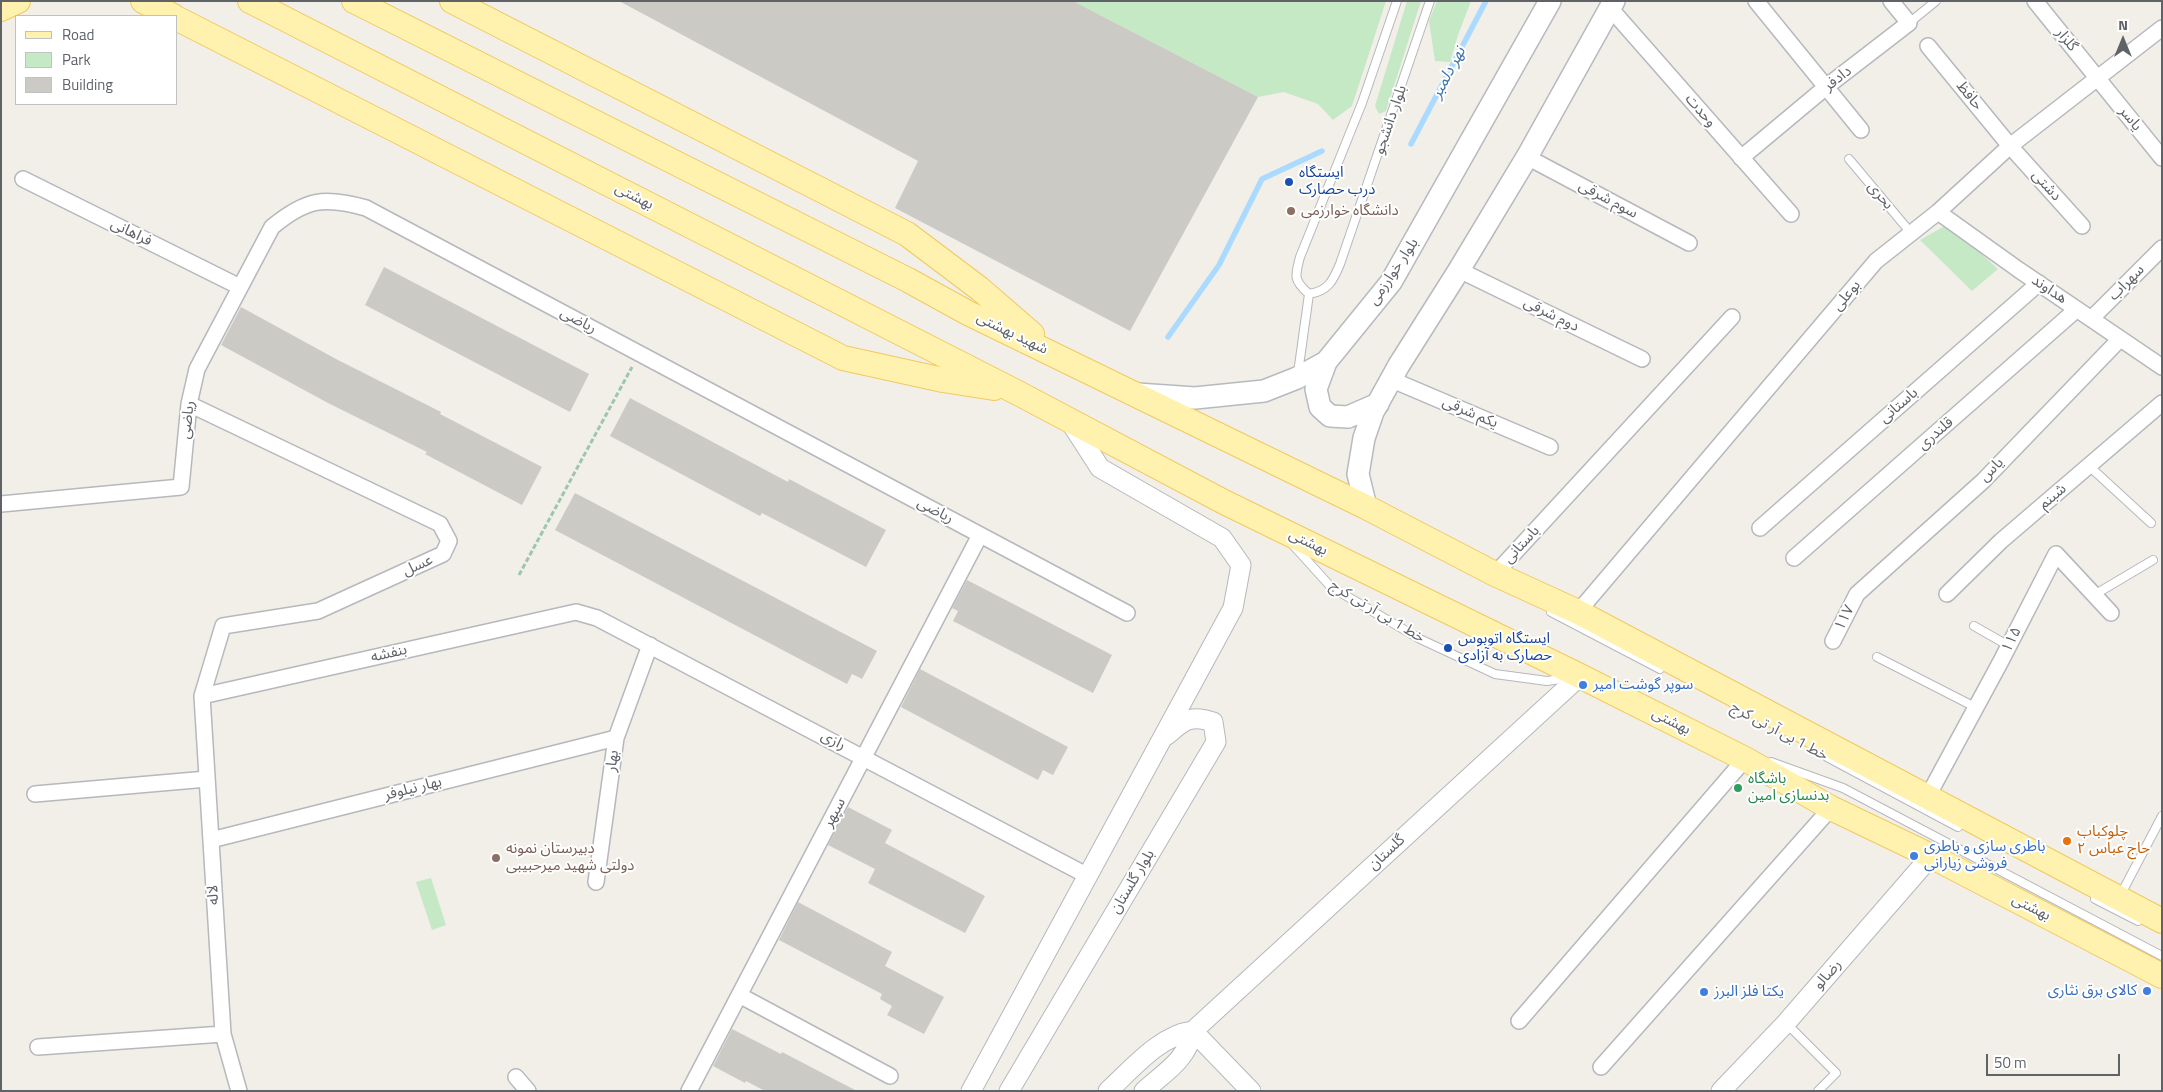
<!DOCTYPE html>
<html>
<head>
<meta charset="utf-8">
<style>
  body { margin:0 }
  #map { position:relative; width:2163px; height:1092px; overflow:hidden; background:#f1efe8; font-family:"Titillium Web",sans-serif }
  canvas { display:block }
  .frame { position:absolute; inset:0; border:2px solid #5f6368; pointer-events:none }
  .legend { position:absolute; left:15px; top:15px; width:162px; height:90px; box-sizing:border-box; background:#fff; border:1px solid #bfc1c3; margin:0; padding:6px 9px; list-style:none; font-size:15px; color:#5f6368 }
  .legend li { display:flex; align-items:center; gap:10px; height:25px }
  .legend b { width:25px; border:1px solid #bfc1c3 }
  .north { position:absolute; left:2098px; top:15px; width:50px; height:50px; -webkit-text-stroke:4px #fff; paint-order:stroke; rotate:0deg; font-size:14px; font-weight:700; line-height:20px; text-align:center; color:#5f6368 }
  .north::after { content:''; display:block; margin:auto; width:18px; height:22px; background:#5f6368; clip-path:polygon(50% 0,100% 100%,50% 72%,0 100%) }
  .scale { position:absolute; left:1986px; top:1054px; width:134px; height:22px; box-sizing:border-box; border:2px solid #5f6368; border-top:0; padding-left:6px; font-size:15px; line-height:18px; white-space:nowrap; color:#5f6368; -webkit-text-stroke:4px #fff; paint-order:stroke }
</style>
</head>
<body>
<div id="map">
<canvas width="2163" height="1092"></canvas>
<div class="frame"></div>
<ul class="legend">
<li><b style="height:6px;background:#fff2af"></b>Road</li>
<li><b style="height:14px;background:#c5e8c5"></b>Park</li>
<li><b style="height:14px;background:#cccac5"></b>Building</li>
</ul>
<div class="north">N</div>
<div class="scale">50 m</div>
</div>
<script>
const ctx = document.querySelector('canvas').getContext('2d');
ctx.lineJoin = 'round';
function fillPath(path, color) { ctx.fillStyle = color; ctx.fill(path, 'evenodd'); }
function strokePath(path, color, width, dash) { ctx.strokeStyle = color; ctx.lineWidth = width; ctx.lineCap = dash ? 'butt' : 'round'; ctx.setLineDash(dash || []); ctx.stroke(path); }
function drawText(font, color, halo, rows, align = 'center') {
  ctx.font = font + ' "Titillium Web","Noto Sans Arabic",sans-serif'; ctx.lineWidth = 4; ctx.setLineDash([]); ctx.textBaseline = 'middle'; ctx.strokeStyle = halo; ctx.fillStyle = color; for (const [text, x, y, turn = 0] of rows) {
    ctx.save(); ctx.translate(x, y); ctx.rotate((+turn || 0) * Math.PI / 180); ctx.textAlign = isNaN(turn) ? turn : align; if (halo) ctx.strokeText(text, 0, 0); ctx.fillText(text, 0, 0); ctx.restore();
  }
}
fillPath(new Path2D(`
  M1073,1H1386L1352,106L1333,120L1318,104L1284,92L1258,97Z
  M1407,1H1421L1386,111L1379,114L1375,106Z
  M1437,1H1471L1458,35L1450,62L1435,61L1429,21Z
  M1948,224L1998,269L1972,291L1920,240Z
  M431,878L446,925L432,930L416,882Z`), '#c5e8c5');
strokePath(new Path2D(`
  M1411,144L1486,1
  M1168,337L1219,265L1262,179L1322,151`), '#aadaff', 5.5);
fillPath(new Path2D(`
  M619,1H1073L1258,97L1130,331L895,208L918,161Z
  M384,267L589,374L570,412L365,305Z
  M241,307L336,359L441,412L440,414L542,467L522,505L425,454L427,452L328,403L221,345Z
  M630,398L788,482L789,479L886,530L866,567L762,513L760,516L610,436Z
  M575,493L877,651L862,679L852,674L847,684L555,530Z
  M967,580L1112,655L1093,693L953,621L958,611L952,608Z
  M920,669L1068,747L1053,775L1043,770L1038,780L901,707Z
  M848,807L892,830L885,843L985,896L965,933L868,883L875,869L828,845Z
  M798,902L892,952L885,966L944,997L924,1034L887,1015L892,1006L880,999L882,994L779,940Z
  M732,1029L781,1054L782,1052L857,1091H765L746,1081L745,1083L713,1066Z`), '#cccac5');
const service = new Path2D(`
  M1397,1L1362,103L1300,257C1295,276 1293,280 1309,294C1328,291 1333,281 1340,264L1430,1
  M1909,23L1936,1
  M1849,159L1911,233
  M1298,373L1309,294
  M2089,466L2151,523
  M1293,545L1331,587L1420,639L1495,674L1547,681L1568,678
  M2094,595L2153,560
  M1551,612L1660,669
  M1974,626L2009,646
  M1877,657L1975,707
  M1827,757L1958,827
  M1771,762L1843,788L2162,956
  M2120,896L2162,816
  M2095,899L2138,921
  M1786,1023L1836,1073L1818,1091`);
const minor = new Path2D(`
  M1756,1L1861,130
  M2035,1L2162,158
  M1610,8L1791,214
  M1928,46L2010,146L2082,226
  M1527,157L1689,243
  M1741,158L1826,87L1909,23L1891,1
  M23,179L240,287
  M1938,212L2019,270L2162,367
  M1459,270L1642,359
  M2091,319L2162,248
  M1390,379L1550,447
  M189,404L440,524L449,541L443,554L318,611L223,626L202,696L223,1034L239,1091
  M1,504L181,487L189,404L197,369L272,227C306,199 324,196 366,208L1127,613
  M1760,528L2039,283
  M1794,558L2077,309
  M1495,574L1732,317
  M1947,594L2001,541L2162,403
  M1578,612L1876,261L1938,212L2010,146L2162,28
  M1833,641L1857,594L1983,481L2120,339
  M202,696L576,612L597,618L1088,876
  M35,794L207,779
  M1928,796L2001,661L2056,554L2111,613
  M211,840L616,738
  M596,882L616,738L650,645
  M739,995L890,1076
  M1519,1021L1745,759
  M38,1047L223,1034
  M1601,1067L1831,808
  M516,1077L528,1091
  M689,1091L980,535`);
const tertiary = new Path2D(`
  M1193,1031L1251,1091
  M971,1091L1233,608L1241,565L1222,538L1100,468L1069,420
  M1009,1091L1216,742L1213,722C1190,714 1183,721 1167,735
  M1108,1091C1132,1069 1160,1035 1193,1031
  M1144,1091C1166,1071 1186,1061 1193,1031L1580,676
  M1721,1091L1786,1023L1931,856`);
const secondary = new Path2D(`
  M1326,362L1316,389L1320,407L1330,416L1348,417L1378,404
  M1137,394L1195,398L1264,391L1297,378L1326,362L1391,282L1550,1
  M1366,507L1358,474L1364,438L1373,412L1399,365L1459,270L1527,157L1614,1`);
const primary = new Path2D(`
  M143,1L173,16
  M250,1L1018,393L1224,502L1580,676L1745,759L1831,808L1931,856L2162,976
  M354,1L908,280L968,313L1366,507L1495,574L1578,612L2162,921
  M452,1L907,234L980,289L1032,334
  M1,9L18,1
  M176,18L843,358L943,380L994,388`);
strokePath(service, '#b5b8bc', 10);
strokePath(minor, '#b5b8bc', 18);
strokePath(tertiary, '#b5b8bc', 21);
strokePath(secondary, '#b6babf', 24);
strokePath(primary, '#f2c960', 26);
strokePath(new Path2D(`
  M519,575L632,367`), '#9cc7a9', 3, [5, 2.5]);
strokePath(service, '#fff', 8);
strokePath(minor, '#fff', 15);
strokePath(tertiary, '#fff', 19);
strokePath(secondary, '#fff', 21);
strokePath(primary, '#fff2af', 24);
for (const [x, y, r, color] of [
  [1289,182,5,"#1a4fb4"],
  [1291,211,5,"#8d6e63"],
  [1448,648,5,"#1a4fb4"],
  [1583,685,5,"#3f7fe0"],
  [1738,788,5,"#2e9e5b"],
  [2067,841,5,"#e8710a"],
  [1914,856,5,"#3f7fe0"],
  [496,858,5,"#8d6e63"],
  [2147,991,5,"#3f7fe0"],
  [1704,992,5,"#3f7fe0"]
]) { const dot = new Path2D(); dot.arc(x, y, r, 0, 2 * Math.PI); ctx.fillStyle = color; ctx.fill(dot); strokePath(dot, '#fff', 2); }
drawText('15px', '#5f6368', '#fff', [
  ["گلزار",2066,40,51],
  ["دادفر",1838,79,-38],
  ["حافظ",1969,96,51],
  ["وحدت",1700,111,49],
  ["یاسر",2130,119,51],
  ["بلوار دانشجو",1391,120,-71],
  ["دشتی",2046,186,48],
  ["بحری",1880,196,50],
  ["بهشتى",634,197,27],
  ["سوم شرقی",1608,200,28],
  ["فراهانی",131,233,26],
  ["بلوار خوارزمی",1394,272,-56],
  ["سهراب",2127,283,-45],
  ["هداوند",2049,290,34],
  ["بوعلی",1847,296,-50],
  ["دوم شرقی",1551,315,26],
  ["ریاضی",578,321,28],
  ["شهید بهشتی",1012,334,26],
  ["باستانی",1899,406,-41],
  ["یکم شرقی",1470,413,23],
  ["ریاضی",188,420,-83],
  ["قلندری",1936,434,-41],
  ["یاس",1992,470,-45],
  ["شبنم",2053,497,-40],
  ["ریاضی",935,511,28],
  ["بهشتی",1308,543,26],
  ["باستانی",1522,545,-47],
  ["عسل",418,566,-24],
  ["خط 1 بی آر تی کرج",1377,612,31],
  ["۱۱۷",1845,618,-63],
  ["۱۱۵",2012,640,-63],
  ["بنفشه",389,654,-13],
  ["بهشتی",1671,722,27],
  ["خط 1 بی آر تی کرج",1779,732,28],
  ["رازی",833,741,27],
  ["بهار",613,761,-82],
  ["بهار نیلوفر",413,789,-14],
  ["سپهر",835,813,-62],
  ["گلستان",1387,853,-43],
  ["بلوار گلستان",1133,882,-59],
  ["لاله",214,895,-94],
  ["بهشتی",2031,908,27],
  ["رضالو",1828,975,-49]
]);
drawText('15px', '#164399', '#fff', [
  ["ایستگاه",1299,173],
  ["درب حصارک",1299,190],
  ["ایستگاه اتوبوس",1458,639],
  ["حصارک به آزادی",1458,656]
], 'left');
drawText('15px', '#785e54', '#fff', [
  ["دانشگاه خوارزمی",1301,211],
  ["دبیرستان نمونه",506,849],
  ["دولتی شهید میرحبیبی",506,866]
], 'left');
drawText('15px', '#366cbe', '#fff', [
  ["سوپر گوشت امیر",1593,685],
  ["باطری سازی و باطری",1924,847],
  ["فروشی زیارانی",1924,864],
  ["کالای برق نثاری",2137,991,"right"],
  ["یکتا فلز البرز",1714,992]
], 'left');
drawText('15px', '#27864d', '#fff', [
  ["باشگاه",1748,779],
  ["بدنسازی امین",1748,796]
], 'left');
drawText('15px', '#c56008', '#fff', [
  ["چلوکباب",2077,832],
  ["حاج عباس ۲",2077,849]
], 'left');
drawText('italic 16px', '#4174aa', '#fff', [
  ["نهر دلمبر",1449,73,-62]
]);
</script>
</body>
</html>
